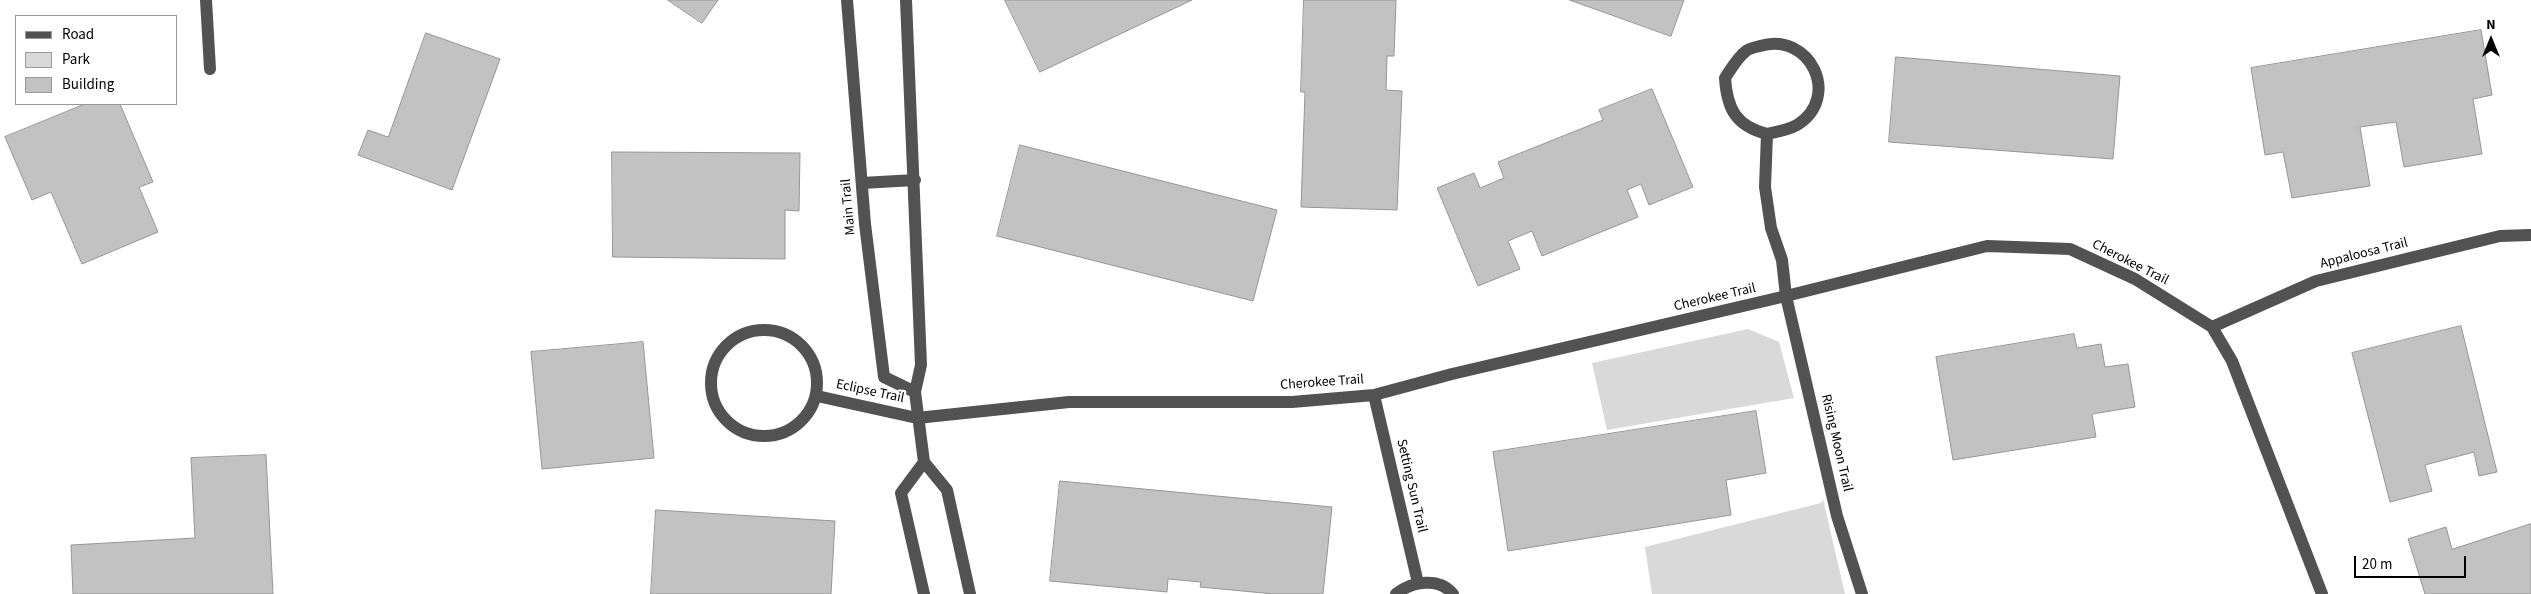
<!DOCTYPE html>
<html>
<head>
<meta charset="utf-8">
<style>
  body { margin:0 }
  #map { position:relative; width:2531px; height:594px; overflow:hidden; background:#fff; font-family:"Source Sans 3",sans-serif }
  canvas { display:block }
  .legend { position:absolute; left:15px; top:15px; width:162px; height:90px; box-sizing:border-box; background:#fff; border:1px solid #999; margin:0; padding:6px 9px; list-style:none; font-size:15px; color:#000 }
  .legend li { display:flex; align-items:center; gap:10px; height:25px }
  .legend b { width:25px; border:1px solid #999 }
  .north { position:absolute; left:2466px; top:15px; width:50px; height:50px; -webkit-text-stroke:4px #fff; paint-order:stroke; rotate:0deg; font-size:14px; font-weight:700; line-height:20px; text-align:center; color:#000 }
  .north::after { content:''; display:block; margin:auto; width:18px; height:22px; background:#000; clip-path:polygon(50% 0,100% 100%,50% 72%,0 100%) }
  .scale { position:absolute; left:2354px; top:556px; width:112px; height:22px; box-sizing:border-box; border:2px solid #000; border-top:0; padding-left:6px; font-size:15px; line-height:18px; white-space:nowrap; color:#000; -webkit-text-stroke:4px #fff; paint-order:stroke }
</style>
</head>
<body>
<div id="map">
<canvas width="2531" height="594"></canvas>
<ul class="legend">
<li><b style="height:6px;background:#525252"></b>Road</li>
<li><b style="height:14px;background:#d9d9d9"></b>Park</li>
<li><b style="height:14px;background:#c2c2c2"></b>Building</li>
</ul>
<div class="north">N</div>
<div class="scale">20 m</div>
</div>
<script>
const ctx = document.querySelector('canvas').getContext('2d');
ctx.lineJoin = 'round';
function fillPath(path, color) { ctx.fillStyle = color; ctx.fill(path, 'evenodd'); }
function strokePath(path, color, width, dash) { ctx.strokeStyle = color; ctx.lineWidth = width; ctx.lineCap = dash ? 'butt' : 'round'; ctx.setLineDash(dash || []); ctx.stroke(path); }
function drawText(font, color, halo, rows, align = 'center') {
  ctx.font = font + ' "Source Sans 3",sans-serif'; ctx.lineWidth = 4.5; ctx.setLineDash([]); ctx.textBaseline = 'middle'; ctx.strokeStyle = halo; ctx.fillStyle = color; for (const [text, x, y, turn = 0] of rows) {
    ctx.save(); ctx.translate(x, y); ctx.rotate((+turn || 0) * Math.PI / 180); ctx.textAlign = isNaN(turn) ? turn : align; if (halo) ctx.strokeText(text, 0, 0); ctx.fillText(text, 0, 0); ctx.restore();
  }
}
fillPath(new Path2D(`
  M1748,329L1779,342L1794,398L1607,430L1592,363Z
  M1823,499L1845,594H1652L1645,547L1821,503Z`), '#d9d9d9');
const building = new Path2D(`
  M668,0H718L702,23Z
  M1005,0H1192L1040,72Z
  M1304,0H1396L1394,56H1387L1386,90L1402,91L1397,210L1301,207L1305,92H1301Z
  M1570,0H1684L1671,36Z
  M2481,30L2492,95L2473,99L2482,154L2404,167L2396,122L2360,127L2370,186L2292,198L2283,152L2265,155L2251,68Z
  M426,33L500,59L452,190L358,155L368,130L388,137Z
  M1896,57L2120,76L2113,159L1889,142Z
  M1652,89L1693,187L1649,205L1641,184L1627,190L1638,217L1542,256L1532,231L1508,241L1520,269L1478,286L1437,188L1474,173L1480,188L1504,178L1498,162L1603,120L1599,110Z
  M85,104H120L153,182L139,187L158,232L82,264L51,192L32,200L5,137Z
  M1020,145L1277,210L1253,301L997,236Z
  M612,152L800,153L799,211L785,210V259L613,257Z
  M2461,326L2497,472L2479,476L2474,452L2425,465L2432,491L2390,502L2352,353Z
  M2074,334L2077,348L2101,344L2105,367L2128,364L2135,407L2092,414L2096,437L1953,460L1936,357Z
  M643,342L654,458L542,469L531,352Z
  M1756,411L1766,473L1726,480L1731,515L1508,551L1493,452Z
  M266,455L273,594H73L71,545L195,538L191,458Z
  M1060,481L1332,507L1323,594H1274L1200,587L1201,582L1168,579L1167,592L1050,581Z
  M656,510L835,521L831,594H651Z
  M2531,524V594H2425L2408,539L2446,527L2452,549Z`);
fillPath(building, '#c2c2c2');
strokePath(building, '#969696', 1);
strokePath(new Path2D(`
  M206,0L210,69
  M847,0L865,224L884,377L915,392
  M906,0L921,365L915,392L924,462L947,490L970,594
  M1767,134C1777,132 1788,130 1797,125C1842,97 1810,31 1760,46C1756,47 1750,48 1746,51C1737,58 1731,69 1725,78C1727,109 1736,126 1767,134L1765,187L1771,228L1782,260L1786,296L1837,516L1862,594
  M862,183L915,180
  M2212,327L2316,281L2500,236L2531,235
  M711 383a53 53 0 1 1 106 0a53 53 0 1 1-106 0Z
  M1374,395L1418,583
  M817,396L917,418L1069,402H1292L1374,395L1452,374L1786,296L1987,246L2070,249L2135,279L2212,327L2232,361L2322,594
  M924,594L901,493L924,462
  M1396,594C1412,581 1439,577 1453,594`), '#525252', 12);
drawText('14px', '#000', '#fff', [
  ["Main Trail",849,207,-95],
  ["Appaloosa Trail",2364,254,-14],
  ["Cherokee Trail",2130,263,27],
  ["Cherokee Trail",1715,298,-13],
  ["Cherokee Trail",1322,383,-4],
  ["Eclipse Trail",870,392,12],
  ["Rising Moon Trail",1836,443,77],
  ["Setting Sun Trail",1411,486,77]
]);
</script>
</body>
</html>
